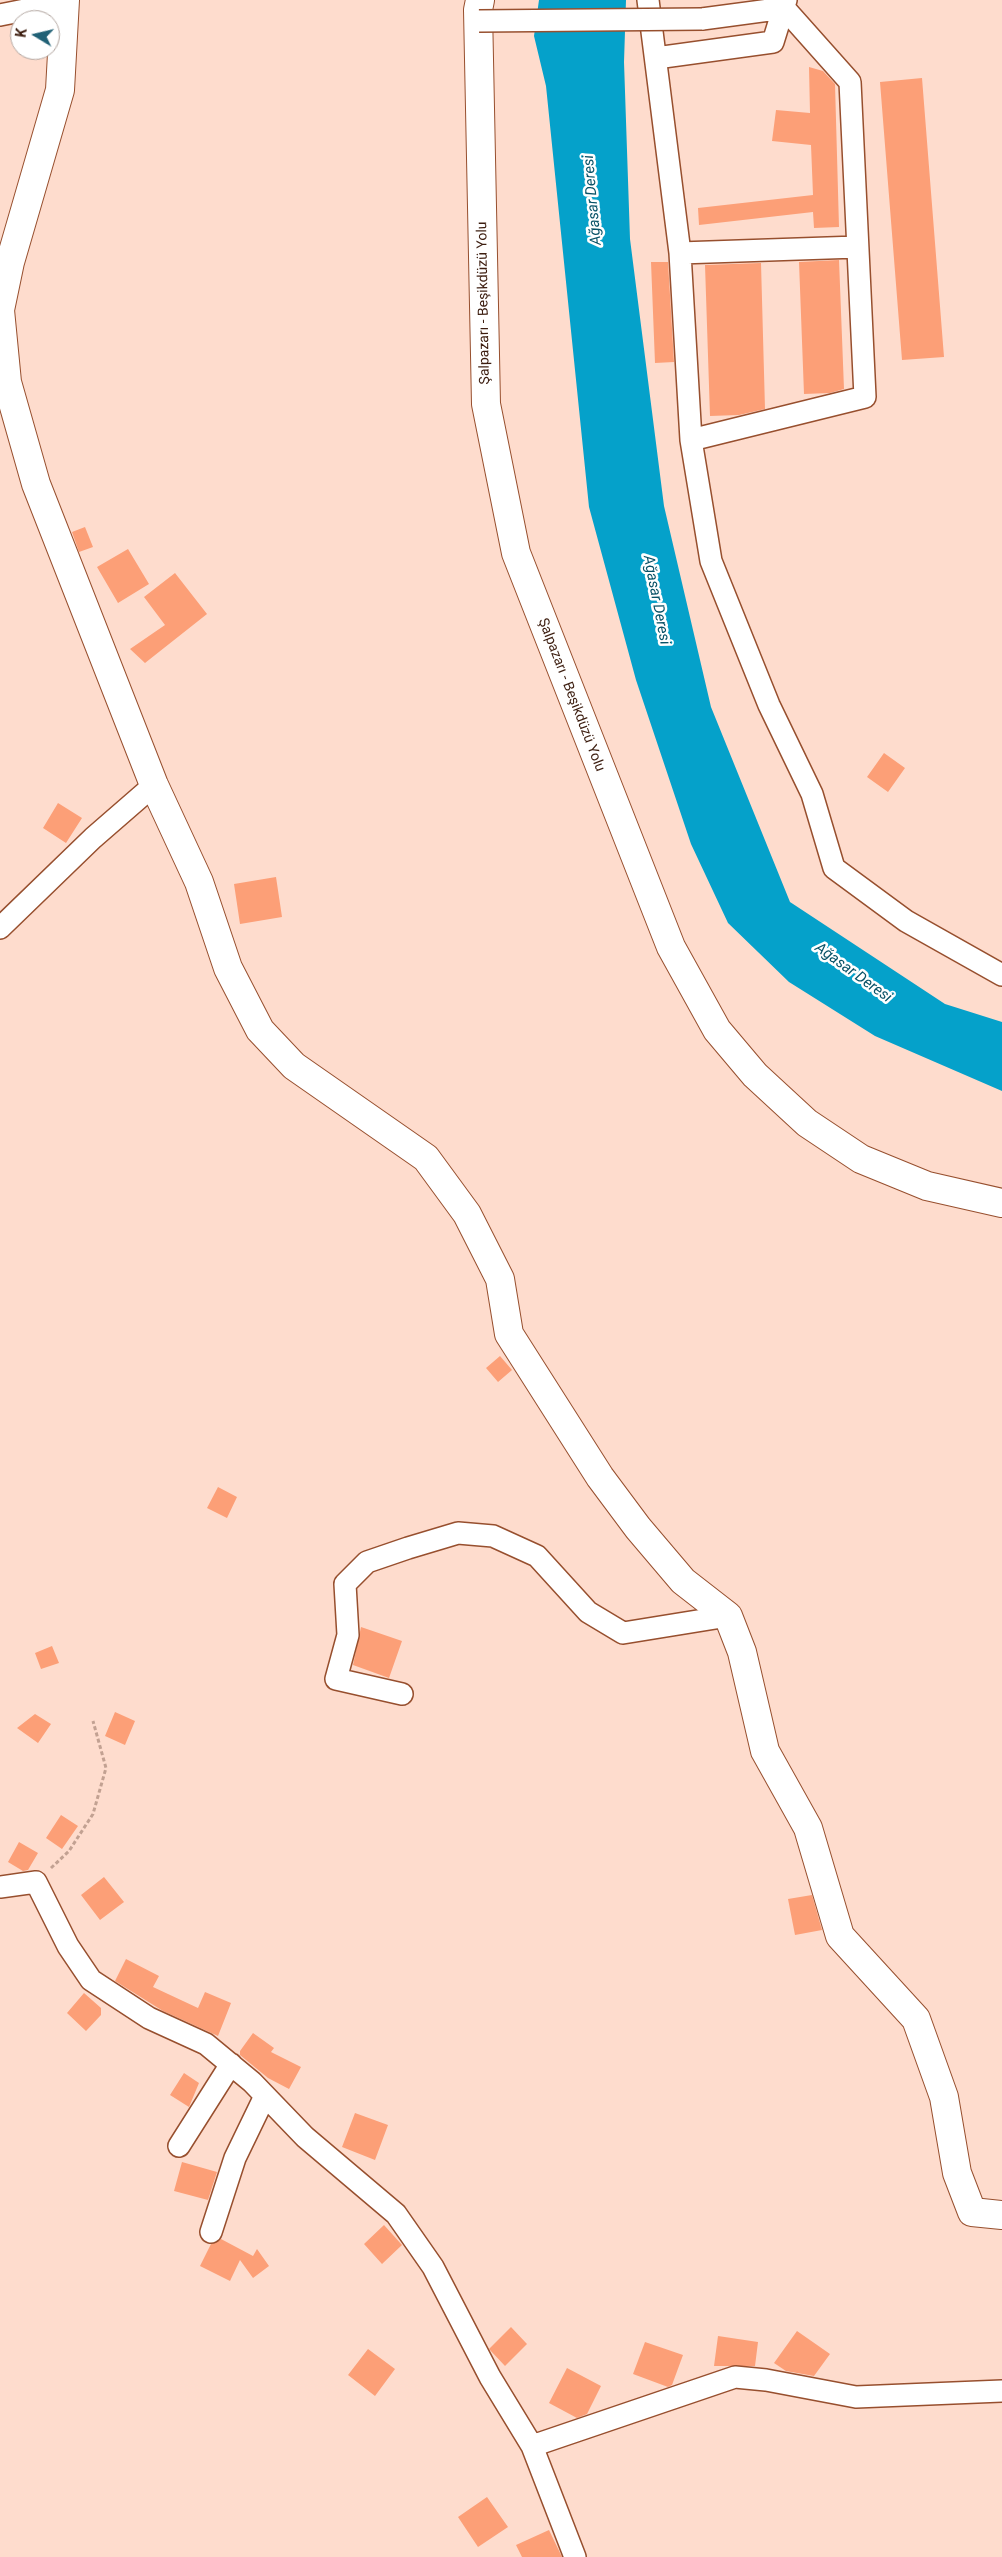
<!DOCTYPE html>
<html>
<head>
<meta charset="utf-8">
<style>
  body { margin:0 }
  #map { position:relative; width:1002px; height:2557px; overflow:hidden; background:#fedccd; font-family:Roboto,sans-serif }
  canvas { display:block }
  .north { position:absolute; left:10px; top:10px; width:50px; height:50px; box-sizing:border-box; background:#fff; border:1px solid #b1a59f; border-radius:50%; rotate:279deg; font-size:14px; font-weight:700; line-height:20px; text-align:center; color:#3c1d0f }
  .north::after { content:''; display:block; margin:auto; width:18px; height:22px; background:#216176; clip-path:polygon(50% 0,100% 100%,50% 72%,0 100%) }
</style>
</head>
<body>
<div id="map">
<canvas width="1002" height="2557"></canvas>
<div class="north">K</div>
</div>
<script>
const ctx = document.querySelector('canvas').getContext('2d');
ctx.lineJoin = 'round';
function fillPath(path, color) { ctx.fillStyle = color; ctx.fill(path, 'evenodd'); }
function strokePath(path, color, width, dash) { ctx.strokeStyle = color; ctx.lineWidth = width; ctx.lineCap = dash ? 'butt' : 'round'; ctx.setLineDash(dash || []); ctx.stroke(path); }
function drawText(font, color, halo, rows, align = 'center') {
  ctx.font = font + ' Roboto,sans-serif'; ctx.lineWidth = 5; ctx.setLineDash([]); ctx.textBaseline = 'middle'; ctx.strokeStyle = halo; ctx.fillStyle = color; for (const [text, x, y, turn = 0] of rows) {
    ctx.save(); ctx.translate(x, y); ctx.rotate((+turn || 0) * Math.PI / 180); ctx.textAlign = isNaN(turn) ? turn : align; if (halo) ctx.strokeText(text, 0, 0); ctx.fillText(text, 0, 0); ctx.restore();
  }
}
fillPath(new Path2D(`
  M539,0H626L624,62L630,239L664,506L711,707L790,902L945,1004L1002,1022V1091L875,1036L789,982L728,923L691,844L636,680L589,507L546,86L534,36Z`), '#05a1ca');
fillPath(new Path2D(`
  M809,67L823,71L835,84L839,227L814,228L813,212L699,225L698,208L813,195L811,145L772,141L776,110L810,113Z
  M922,78L944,357L902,360L880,82Z
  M839,260L844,389L830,393L804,394L799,262Z
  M651,262H668L674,362L655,363Z
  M761,263L765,409L739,415L710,416L705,265Z
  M85,527L93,547L79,552L72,532Z
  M128,549L149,584L118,603L97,567Z
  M175,573L207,614L145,663L130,649L165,625L144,597Z
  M884,753L905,768L888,792L867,777Z
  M58,803L82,818L66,843L43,828Z
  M276,877L282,917L240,924L234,884Z
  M500,1356L512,1370L498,1382L486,1368Z
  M218,1487L237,1497L227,1518L207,1508Z
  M361,1627L402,1641L389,1678L353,1665Z
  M52,1646L59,1663L41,1669L35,1653Z
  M115,1712L135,1721L125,1745L105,1736Z
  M35,1714L51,1724L38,1743L17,1728Z
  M61,1815L78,1826L62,1849L46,1838Z
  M19,1842L38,1853L28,1870L23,1871L8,1862Z
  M104,1877L124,1902L100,1920L81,1895Z
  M812,1895L822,1930L795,1935L788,1899Z
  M126,1959L159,1976L153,1987L198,2008L205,1992L231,2003L218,2036L163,2011L115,1981Z
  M84,1993L101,2008V2015L86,2031L67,2013Z
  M253,2033L274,2048L271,2052L301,2067L289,2089L268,2078L240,2055V2051Z
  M184,2073L199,2083L189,2107L170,2095Z
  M355,2113L388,2125L375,2160L342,2147Z
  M182,2162L217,2172L208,2200L174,2191Z
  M384,2225L402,2245L382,2264L364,2244Z
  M221,2239L253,2256L257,2249L269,2266L253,2278L240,2260L230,2281L200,2266L211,2244Z
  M511,2327L527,2344L505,2366L489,2349Z
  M797,2331L830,2354L814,2376L786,2371L774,2363Z
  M718,2336L758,2342L755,2366H714Z
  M645,2342L683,2355L672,2385L668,2387L633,2374Z
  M368,2349L395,2369L375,2396L348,2375Z
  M567,2368L601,2386L587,2414L577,2418L549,2403Z
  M487,2497L508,2527L478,2547L458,2517Z
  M549,2530L562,2557H522L516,2545Z`), '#fc9f77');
const street = new Path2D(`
  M648,0L680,253L691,440L711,561L769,705L812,794L834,868L906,921L1002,975
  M0,15L65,2
  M702,19L784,8
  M656,58L773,42L786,0
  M680,253L857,247
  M691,440L865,397L850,82L777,0
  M0,928L93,838L154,785
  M402,1694L336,1679L348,1635L345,1584L367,1562L408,1548L458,1533L493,1536L537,1556L588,1612L623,1633L728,1616
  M0,1887L36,1882L68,1946L91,1980L149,2018L206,2044L252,2082L305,2137L396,2214L433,2267L490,2377L532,2446L575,2557
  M179,2146L231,2064
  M211,2232L235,2158L265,2096
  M532,2446L735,2377L766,2380L856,2397L1002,2391`);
const secondary = new Path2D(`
  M480,0L478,10L486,404L516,553L671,947L717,1030L755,1075L807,1123L861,1159L927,1186L1002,1203
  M0,310L7,382L36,484L154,785L199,882L228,968L260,1030L294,1066L426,1158L467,1214L500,1279L509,1334L600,1477L638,1528L683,1581L728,1616L742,1652L765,1751L808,1828L840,1936L916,2019L944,2097L957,2173L972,2212L1002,2215
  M0,310L10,262L60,90L65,0`);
strokePath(street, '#974f2e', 24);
strokePath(secondary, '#974f2e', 30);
strokePath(new Path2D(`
  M51,1868L69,1851L93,1814L106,1768L93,1721`), '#c2a192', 3, [4, 2.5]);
strokePath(street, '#fff', 21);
strokePath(secondary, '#fff', 28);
const streetBridge = new Path2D(`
  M479,21L702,19`);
strokePath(streetBridge, '#974f2e', 24, []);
strokePath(streetBridge, '#fff', 21);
drawText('14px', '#3c1d0f', '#fff', [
  ["Şalpazarı - Beşikdüzü Yolu",484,303,-91],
  ["Şalpazarı - Beşikdüzü Yolu",571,695,69]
]);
drawText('italic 15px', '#085267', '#fff', [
  ["Ağasar Deresi",593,200,-95],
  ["Ağasar Deresi",656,600,79],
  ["Ağasar Deresi",853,973,36]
]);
</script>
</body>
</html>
